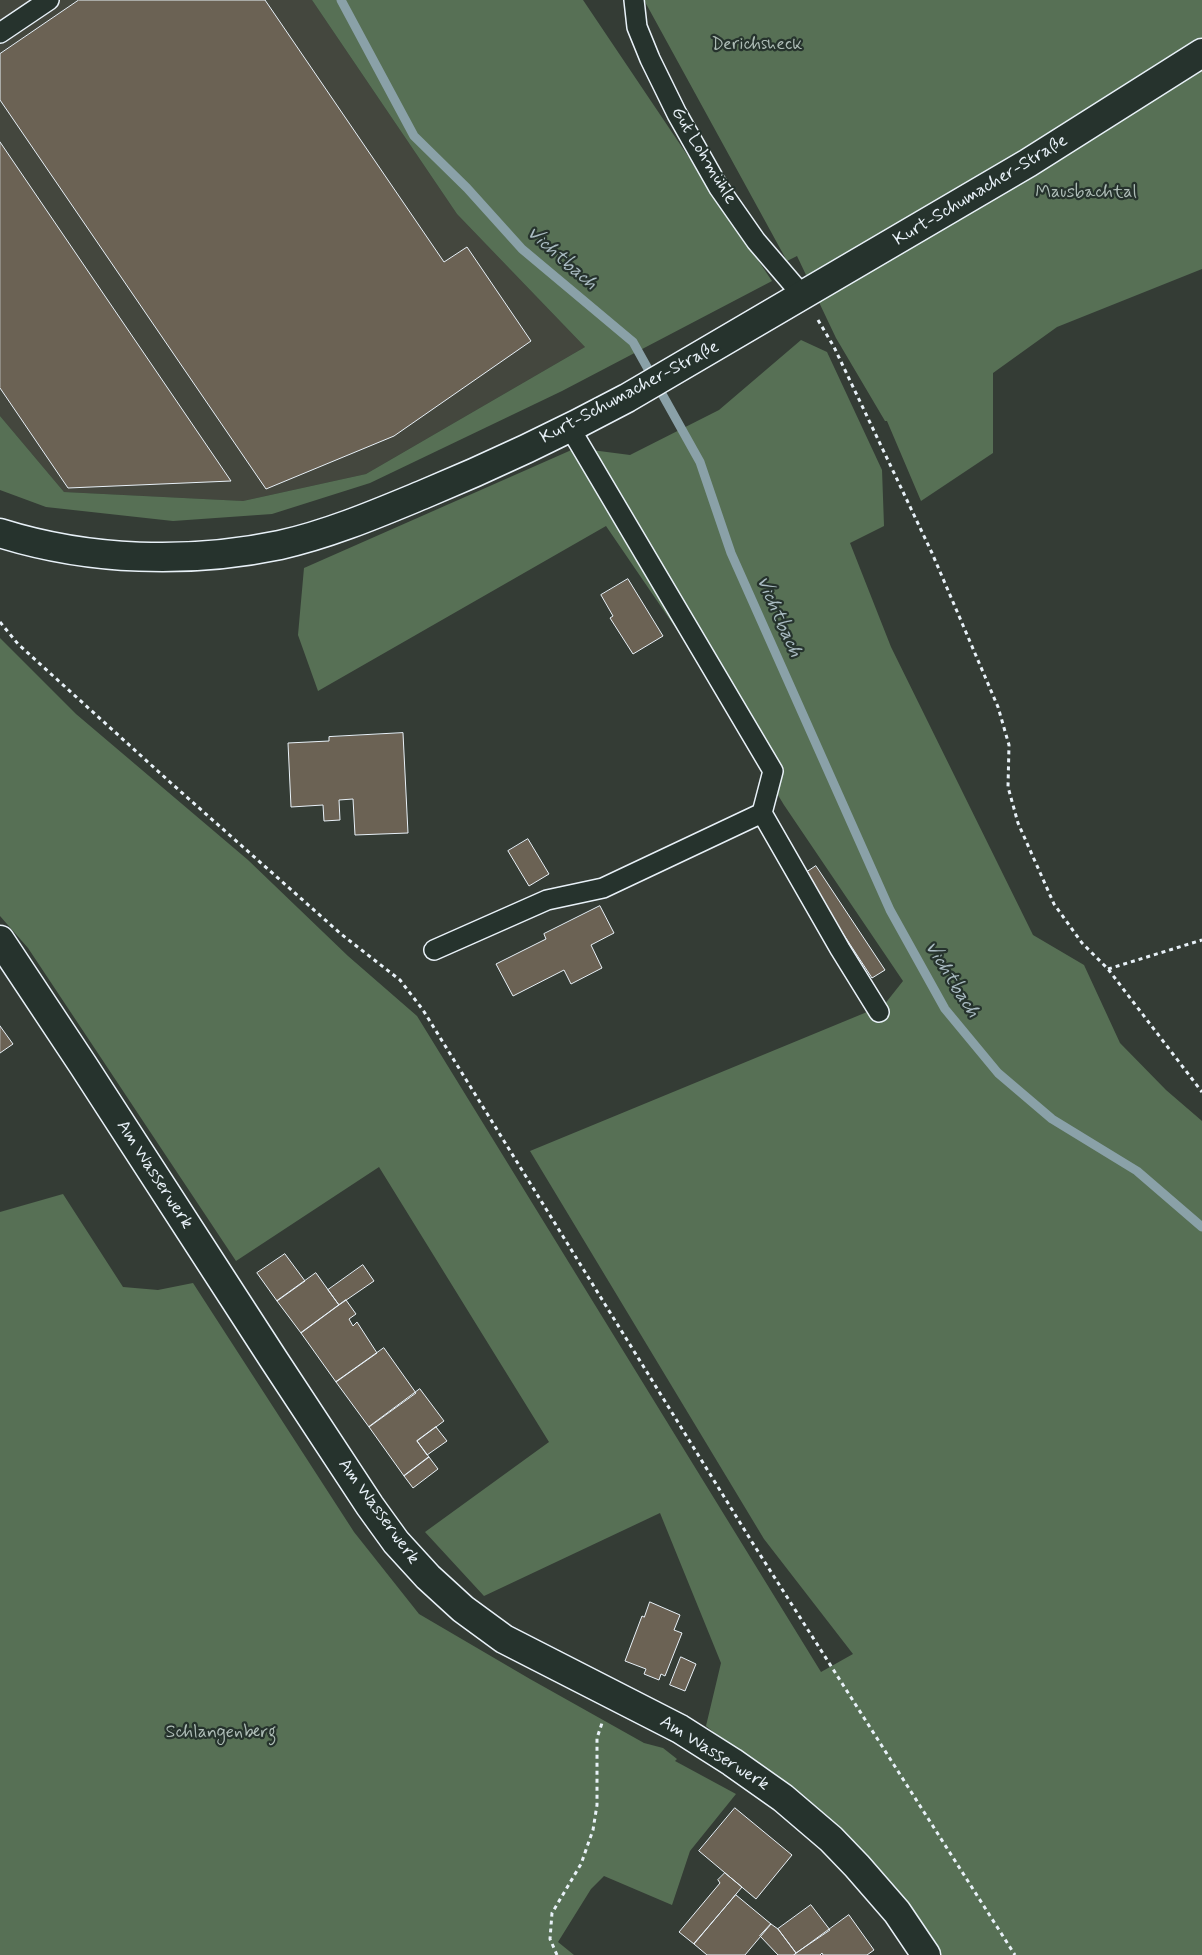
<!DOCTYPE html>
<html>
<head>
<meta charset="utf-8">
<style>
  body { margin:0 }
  canvas { display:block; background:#343c35 }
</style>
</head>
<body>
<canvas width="1202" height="1955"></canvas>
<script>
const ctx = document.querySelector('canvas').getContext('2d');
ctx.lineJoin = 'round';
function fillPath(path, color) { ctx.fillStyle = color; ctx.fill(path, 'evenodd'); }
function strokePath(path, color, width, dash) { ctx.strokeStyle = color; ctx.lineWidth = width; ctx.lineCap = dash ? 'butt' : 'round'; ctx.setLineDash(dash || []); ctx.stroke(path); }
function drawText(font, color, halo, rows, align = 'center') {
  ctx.font = font + ' Mynerve,sans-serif'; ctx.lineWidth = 4.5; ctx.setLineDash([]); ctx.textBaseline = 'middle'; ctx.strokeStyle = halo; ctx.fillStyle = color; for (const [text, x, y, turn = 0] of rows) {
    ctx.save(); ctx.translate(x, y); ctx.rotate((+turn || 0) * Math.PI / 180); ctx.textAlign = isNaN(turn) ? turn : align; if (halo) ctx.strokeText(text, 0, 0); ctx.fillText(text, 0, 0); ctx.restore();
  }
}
fillPath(new Path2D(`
  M0,0H312L457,214L585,347L366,474L243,501L64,492L0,416Z`), '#44473e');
fillPath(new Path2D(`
  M312,0H583L772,281L562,391L370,483L272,514L173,521L46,507L0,490V416L64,492L243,501L366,474L585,347L457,214Z
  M644,0H1202V269L1057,327L993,373V453L921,501L887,421H885L836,338L797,256L787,261Z
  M801,340L827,352L882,470L884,526L850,543L891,647L1033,935L1084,965L1120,1043L1166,1090L1202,1121V1955H940L928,1936L859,1848L706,1726L721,1663L660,1513L484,1596L425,1532L549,1442L379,1167L236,1261L28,948L0,916V638L76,714L248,860L348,956L417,1016L821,1672L853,1654L764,1539L530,1151L884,1005L903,981L784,805L690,649L606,526L318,691L298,635L304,568L576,448L630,455L719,410Z
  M63,1194L123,1287L158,1290L193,1283L354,1532L419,1614L530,1679L644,1743L663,1748L677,1759L675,1761L736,1794L690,1851L672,1905L604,1876L591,1889L558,1942L574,1955H0V1212Z`), '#577055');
strokePath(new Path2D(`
  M341,0L414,136L467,188L522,249L633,342L700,462L731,553L890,910L945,1009L998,1073L1052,1119L1137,1171L1202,1227`), '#8aa1a8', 9);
const building = new Path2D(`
  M79,0H265L444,262L467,247L531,341L394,436L266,489L0,100V54Z
  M0,142L231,481L68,488L0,388Z
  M628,579L663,636L633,654L610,618L613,616L601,595Z
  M403,733L408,833L355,835L353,799L339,800L340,820L324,821L323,805L291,807L288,743L329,741V737Z
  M528,839L549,874L529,886L508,851Z
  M816,866L885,970L872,978L804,874Z
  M600,906L614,933L591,945L602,968L571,984L564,970L513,996L496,964L546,939L544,934Z
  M0,1026L13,1044L0,1053Z
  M285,1254L305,1281L277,1301L257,1273Z
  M363,1265L374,1281L339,1305L328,1290Z
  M316,1273L339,1305L301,1333L277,1301Z
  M346,1300L356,1314L349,1319L353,1326L357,1322L377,1353L336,1382L301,1333Z
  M384,1348L416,1393L369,1427L336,1382Z
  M420,1389L444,1421L417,1441L429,1457L404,1476L369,1427Z
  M436,1427L447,1441L427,1455L417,1441Z
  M429,1457L438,1469L413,1488L404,1476Z
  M650,1602L680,1615L674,1630L682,1633L665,1676L661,1674L659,1680L644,1674L646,1669L625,1661L642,1616L644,1617Z
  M681,1657L696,1664L685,1691L670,1685Z
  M735,1808L792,1855L756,1899L699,1851Z
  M725,1873L742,1887L694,1944L679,1932L720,1883L718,1880Z
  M736,1895L771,1924L745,1955H707L694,1944Z
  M811,1905L830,1930L796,1953L778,1929Z
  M849,1915L874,1950L867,1955H823L822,1953L820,1955H794Z
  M771,1924L778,1929L796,1953L794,1955H778L760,1936Z`);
fillPath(building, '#6b6254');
strokePath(building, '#e8f1f8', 1);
const lane = new Path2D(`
  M634,0L637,27L650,59L677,114L719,188L756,241L803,296
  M0,33L49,0
  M570,428L773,771L762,813L840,949L879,1012
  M434,950L547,900L603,888L762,813`);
const secondary = new Path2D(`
  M0,533C89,561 189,564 280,545C329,534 376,514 422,495C492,466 560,434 627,398L1028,163L1202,53
  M0,940L83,1065L274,1360L370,1506L396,1542L428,1577L463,1609L504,1639L680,1729L732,1762L783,1798L831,1839L857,1866L897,1912L926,1955`);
strokePath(lane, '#e8f1f8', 22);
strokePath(secondary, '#e8f1f8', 31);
strokePath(new Path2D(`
  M818,320L834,347L895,475L932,553L998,707L1009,745L1008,787L1018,823L1054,904L1082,943L1108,969L1202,1092
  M0,622L18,644L171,783L341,934L400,980L423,1010L752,1542L1015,1955
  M1108,969L1202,940
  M557,1955L550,1939L552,1913L581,1864L593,1830L597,1805V1738L602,1723`), '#e8f1f8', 3, [4, 4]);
strokePath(lane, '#26332d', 19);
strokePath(secondary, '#26332d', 28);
drawText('18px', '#aebdb7', '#26332d', [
  ["Derichsheck",757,45],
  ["Mausbachtal",1086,193],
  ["Schlangenberg",221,1733]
]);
drawText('18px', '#e8f1f8', '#26332d', [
  ["Gut Lohmühle",703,156,59],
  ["Kurt-Schumacher-Straße",981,191,-31],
  ["Kurt-Schumacher-Straße",630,393,-28],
  ["Am Wasserwerk",154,1175,57],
  ["Am Wasserwerk",378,1512,54],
  ["Am Wasserwerk",714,1754,32]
]);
drawText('italic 19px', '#aabcc3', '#26332d', [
  ["Vichtbach",561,259,41],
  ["Vichtbach",778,617,66],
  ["Vichtbach",951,980,58]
]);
</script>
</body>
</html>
